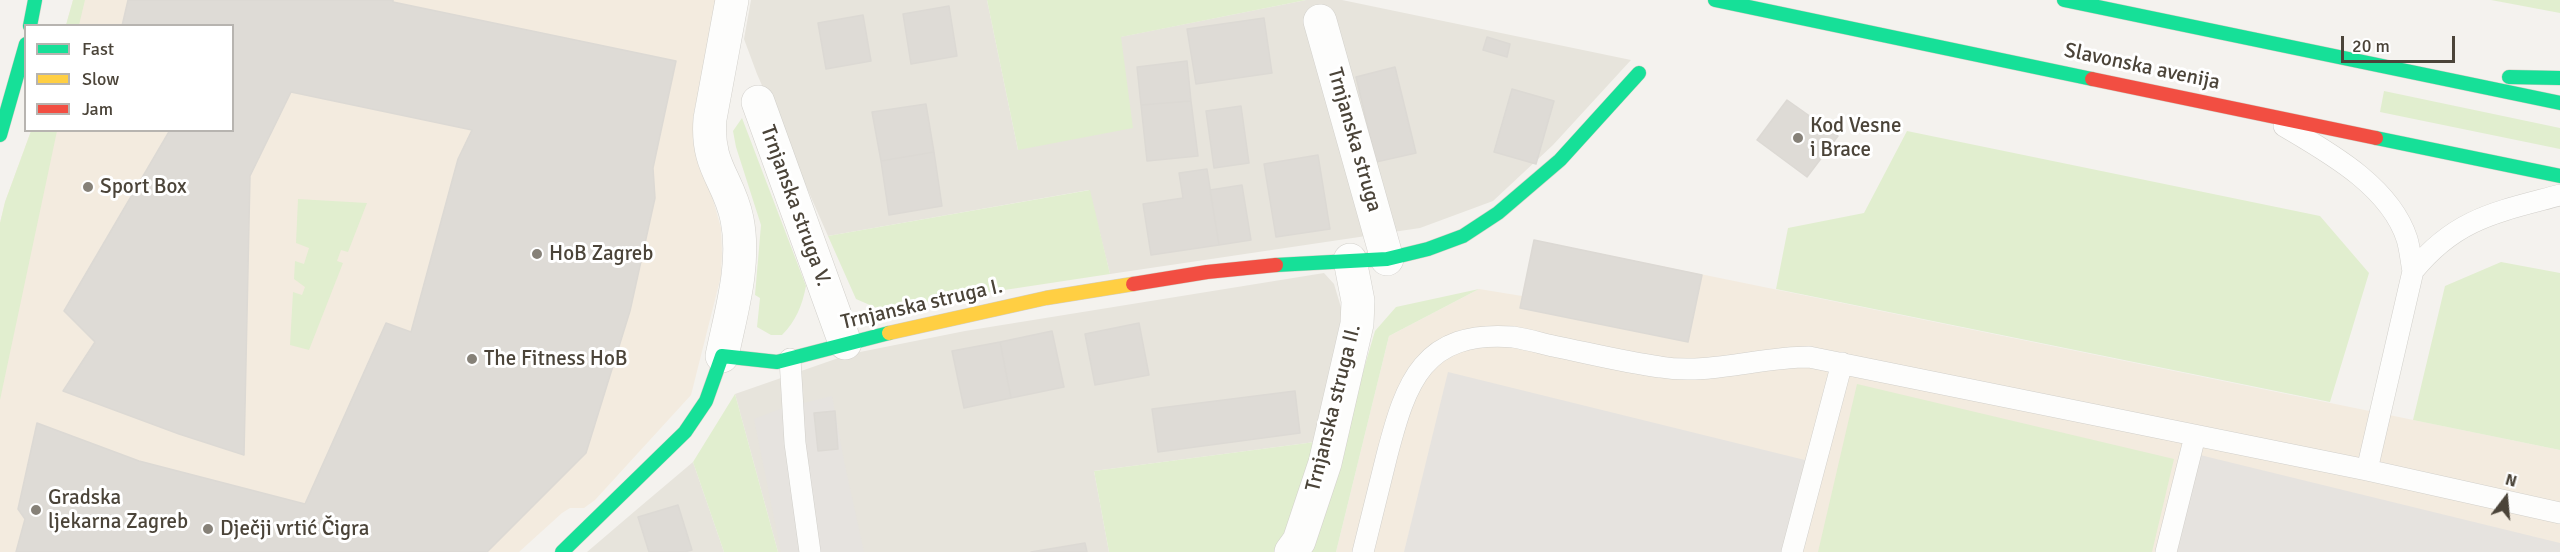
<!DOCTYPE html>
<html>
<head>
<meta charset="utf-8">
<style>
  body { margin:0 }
  #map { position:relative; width:2560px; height:552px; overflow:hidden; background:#f4f2ee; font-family:Signika,sans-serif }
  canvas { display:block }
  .legend { position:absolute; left:24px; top:24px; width:210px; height:108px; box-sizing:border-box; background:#fff; border:2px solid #b7b4b0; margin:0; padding:8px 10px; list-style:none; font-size:18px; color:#4b4439 }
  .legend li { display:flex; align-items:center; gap:12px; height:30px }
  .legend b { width:30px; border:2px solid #b7b4b0 }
  .north { position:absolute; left:2476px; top:468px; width:60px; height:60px; -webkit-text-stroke:4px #fff; paint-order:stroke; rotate:16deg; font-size:16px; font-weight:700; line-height:24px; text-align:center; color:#4b4439 }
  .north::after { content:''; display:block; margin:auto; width:21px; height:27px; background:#4b4439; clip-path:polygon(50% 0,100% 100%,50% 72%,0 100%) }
  .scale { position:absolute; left:2341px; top:36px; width:114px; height:27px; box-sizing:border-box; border:3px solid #4b4439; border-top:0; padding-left:8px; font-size:18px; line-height:21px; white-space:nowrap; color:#4b4439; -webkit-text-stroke:4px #fff; paint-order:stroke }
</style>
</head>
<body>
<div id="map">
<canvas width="2560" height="552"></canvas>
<ul class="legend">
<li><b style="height:8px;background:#16e098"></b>Fast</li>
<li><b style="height:8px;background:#ffcf43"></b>Slow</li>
<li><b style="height:8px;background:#f24e42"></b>Jam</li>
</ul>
<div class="north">N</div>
<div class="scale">20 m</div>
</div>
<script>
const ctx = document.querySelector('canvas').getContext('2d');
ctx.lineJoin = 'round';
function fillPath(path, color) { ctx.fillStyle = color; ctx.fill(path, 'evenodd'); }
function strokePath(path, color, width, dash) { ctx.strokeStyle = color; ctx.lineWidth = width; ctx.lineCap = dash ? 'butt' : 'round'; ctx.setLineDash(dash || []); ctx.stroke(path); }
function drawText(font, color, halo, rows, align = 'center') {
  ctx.font = font + ' Signika,sans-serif'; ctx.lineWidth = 6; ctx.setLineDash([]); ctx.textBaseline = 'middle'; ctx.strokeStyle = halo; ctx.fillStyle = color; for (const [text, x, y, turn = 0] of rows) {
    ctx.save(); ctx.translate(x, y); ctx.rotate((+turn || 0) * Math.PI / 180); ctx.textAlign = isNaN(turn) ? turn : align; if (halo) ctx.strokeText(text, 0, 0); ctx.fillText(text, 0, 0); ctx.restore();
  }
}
fillPath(new Path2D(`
  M751,0H987L1018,150L1120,37L1306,0H1342L1631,60L1553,145L1493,201L1420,228L1110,274L1089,190L828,236L757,74L744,39Z
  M1324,273L1334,284L1343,314L1315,442L1094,471L1109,552H778L735,394L850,354L965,331Z
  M693,462L724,552H587L635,511Z`), '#e7e4dc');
fillPath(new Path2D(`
  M73,0H719L694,112L693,129L721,228L722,253L721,276L691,395L595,500L584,508H570L562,513L519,552H0V223L5,202L31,131L232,130V26L66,25Z
  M1534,240L2560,450V552H1336L1389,336L1479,289L1522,296Z`), '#f3ebdf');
fillPath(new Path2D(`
  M73,0H85L79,25H66Z
  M987,0H1306L1121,37L1133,128L1018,150Z
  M2491,0H2560V13Z
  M2384,91L2560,128V149L2380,112Z
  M742,118L806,286C802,306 796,321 782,335H771L757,327L760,298L755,295L761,225L736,147L733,131Z
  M31,131H57L0,400V223L5,202Z
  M1907,131L2320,216L2369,273L2330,402L1776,289L1788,228L1864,213Z
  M1090,190L1110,274L879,309L856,299L828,236Z
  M298,199L367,203L348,252L341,250L337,261L343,263L309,350L290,345L293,292L302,295L305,287L294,279L295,261L304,264L309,248L296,243Z
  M2501,262L2560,273V450L2413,420L2445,286Z
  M1479,289L1389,336L1336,552H1310L1375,331L1396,307Z
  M1857,384L2174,459L2152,552H1818Z
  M735,394L778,552H724L693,462Z
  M1315,442L1291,520L1275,552H1109L1094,471Z`), '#e1eecf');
fillPath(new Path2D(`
  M1448,372L1817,463L1795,552H1404Z
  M832,396L844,461L864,552H781L754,419L780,409Z
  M2200,455L2560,543V552H2176Z`), '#e6e3df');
const building = new Path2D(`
  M128,0H393V2L676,61L653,168L655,198L630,311L586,453L487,552H16L25,519L18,509L37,423L139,461L305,504L386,323L411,332L458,159L472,130L291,92L250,176L244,455L179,434L63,391L95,342L64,311L170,130H232V26H122Z
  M949,6L957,56L911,64L903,14Z
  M863,15L871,61L826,69L818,23Z
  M1264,18L1272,73L1196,84L1187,29Z
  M1487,37L1510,44L1507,57L1483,50Z
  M1187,61L1191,101L1141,105L1137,67Z
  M1395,67L1416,153L1376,162L1356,77Z
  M1512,89L1554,101L1536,164L1494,152Z
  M1787,100L1838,136L1807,177L1757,140Z
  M1191,101L1198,156L1147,161L1141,105Z
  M926,104L934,152L881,161L872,112Z
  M1241,106L1249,163L1214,168L1206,111Z
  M934,152L942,206L889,215L881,161Z
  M1318,155L1330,229L1276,237L1264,164Z
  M1207,169L1219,245L1151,255L1143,204L1183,198L1179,173Z
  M1242,185L1251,240L1219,245L1210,190Z
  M1534,240L1702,275L1688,342L1520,308Z
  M1139,323L1149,375L1095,385L1085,334Z
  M1052,331L1064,387L1011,398L1000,342Z
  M1000,342L1011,398L964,408L952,351Z
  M1295,391L1300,433L1158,452L1152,409Z
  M835,411L838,449L818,451L814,413Z
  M678,505L692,550L684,552H649L638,517Z
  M1085,543L1087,552H1031Z`);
fillPath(building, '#dedbd6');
strokePath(building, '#dcd9d4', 1.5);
const lane = new Path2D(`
  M2284,126C2328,152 2390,186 2407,239C2410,249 2411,261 2413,271L2367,470
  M2413,271C2456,218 2497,212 2560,195
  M790,359L795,443L810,552
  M1363,552C1371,520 1379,487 1387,455C1406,382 1423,330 1513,337C1526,339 1540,343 1553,346C1588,353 1624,362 1660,367C1709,375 1759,357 1809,357L2367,470L2560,513
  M1792,552L1842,363
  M2166,552L2195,436`);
const street = new Path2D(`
  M1320,21L1387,259
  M758,102L845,343
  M722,356C731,312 746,264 737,219C729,179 706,167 710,119L732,0
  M1291,552L1299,541L1325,463L1357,324L1358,301L1350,260`);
const fast = new Path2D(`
  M1715,0L2092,79
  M2064,0L2560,103
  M30,26L35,0
  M2509,77L2560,78
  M0,135L26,44
  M2376,138L2560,176
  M1276,265L1387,259L1428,249L1463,236L1498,213L1560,160L1639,73
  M562,552L685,432L706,401L722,356L777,362L889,333`);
const slow = new Path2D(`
  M889,333L1046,298L1133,284`);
const jam = new Path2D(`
  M2092,79L2376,138
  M1133,284L1207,272L1276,265`);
strokePath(lane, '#d2d0cb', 22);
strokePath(street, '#d2d0cb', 34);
strokePath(fast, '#d3cfc5', 15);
strokePath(slow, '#d3cfc5', 15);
strokePath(jam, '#d3cfc5', 15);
strokePath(lane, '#fdfdfc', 21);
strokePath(street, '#fdfdfc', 33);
strokePath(fast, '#16e098', 14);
strokePath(slow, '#ffcf43', 14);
strokePath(jam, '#f24e42', 14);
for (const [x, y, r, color] of [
  [1798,138,6,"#868178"],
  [88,187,6,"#868178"],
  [537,254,6,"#868178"],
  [472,359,6,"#868178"],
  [36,510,6,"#868178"],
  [208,529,6,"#868178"]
]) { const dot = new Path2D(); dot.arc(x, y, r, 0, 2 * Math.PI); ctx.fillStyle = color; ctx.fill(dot); strokePath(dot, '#fff', 2); }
drawText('21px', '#4b4439', '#fff', [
  ["Slavonska avenija",2142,67,12],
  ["Trnjanska struga",1354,140,74],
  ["Trnjanska struga V.",795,206,70],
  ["Trnjanska struga I.",922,305,-13],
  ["Trnjanska struga II.",1334,408,-76]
]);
drawText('21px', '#4b4439', '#fff', [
  ["Kod Vesne",1810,126],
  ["i Brace",1810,150],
  ["Sport Box",100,187],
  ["HoB Zagreb",549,254],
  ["The Fitness HoB",484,359],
  ["Gradska",48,498],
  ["ljekarna Zagreb",48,522],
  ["Dječji vrtić Čigra",220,529]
], 'left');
</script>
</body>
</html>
